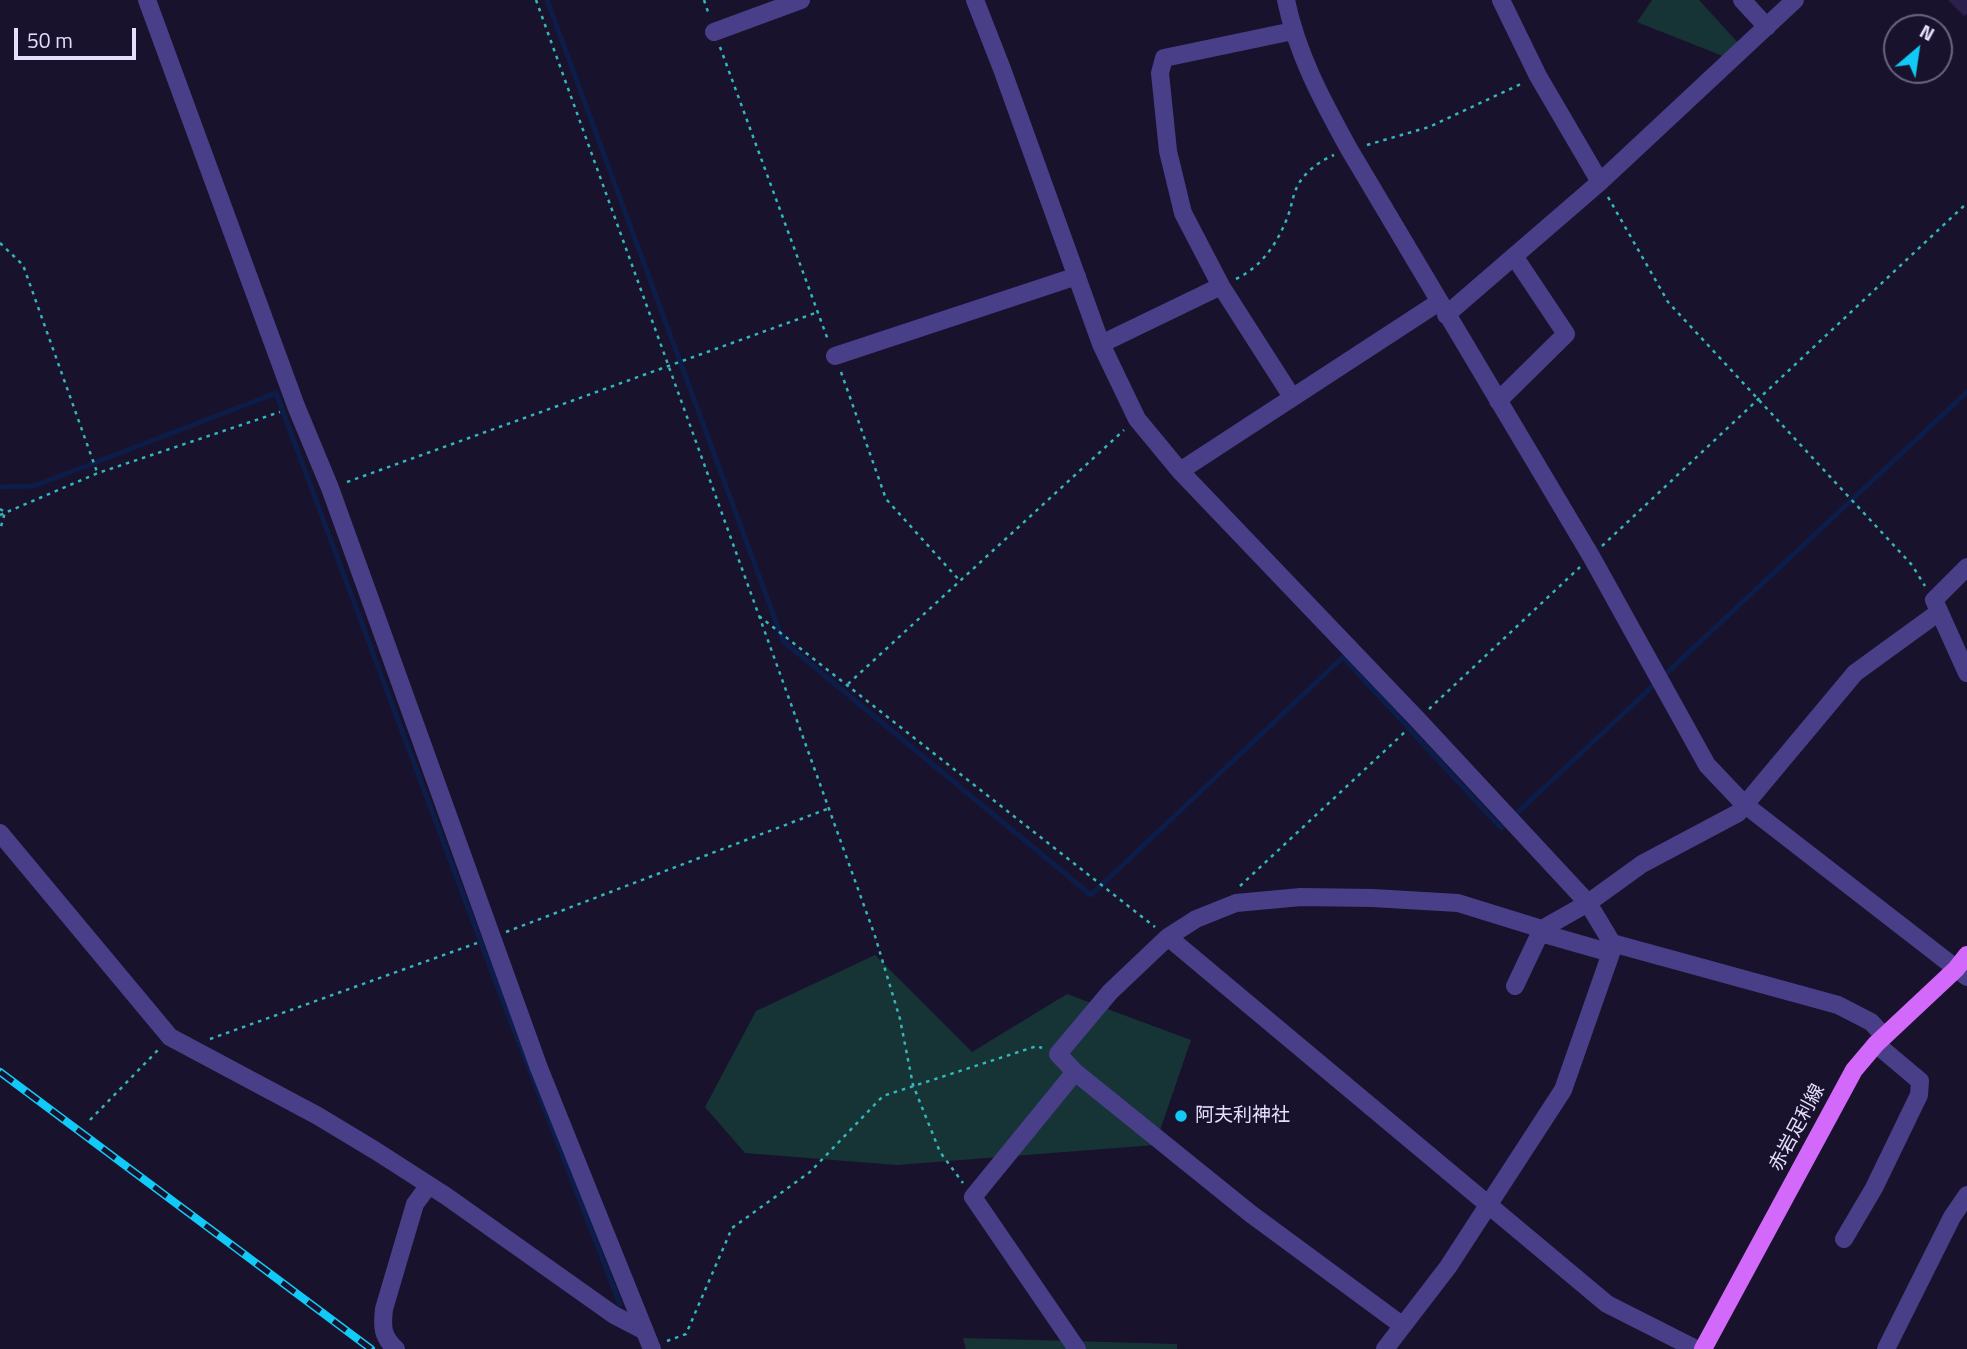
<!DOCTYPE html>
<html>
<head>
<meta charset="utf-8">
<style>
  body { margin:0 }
  #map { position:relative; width:1967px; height:1349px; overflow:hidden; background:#19122c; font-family:"Titillium Web",sans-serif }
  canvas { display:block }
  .north { position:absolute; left:1883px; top:14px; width:70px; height:70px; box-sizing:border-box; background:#19122c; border:2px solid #6b6480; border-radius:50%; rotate:29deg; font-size:19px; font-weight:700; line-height:28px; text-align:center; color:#e5defe }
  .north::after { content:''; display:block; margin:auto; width:24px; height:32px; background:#11caf7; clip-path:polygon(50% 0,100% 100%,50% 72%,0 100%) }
  .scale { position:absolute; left:14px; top:28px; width:122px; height:32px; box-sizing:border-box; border:4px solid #e5defe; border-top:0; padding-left:9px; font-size:21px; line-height:24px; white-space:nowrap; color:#e5defe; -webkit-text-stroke:5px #19122c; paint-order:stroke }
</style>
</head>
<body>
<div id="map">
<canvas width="1967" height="1349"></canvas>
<div class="north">N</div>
<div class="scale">50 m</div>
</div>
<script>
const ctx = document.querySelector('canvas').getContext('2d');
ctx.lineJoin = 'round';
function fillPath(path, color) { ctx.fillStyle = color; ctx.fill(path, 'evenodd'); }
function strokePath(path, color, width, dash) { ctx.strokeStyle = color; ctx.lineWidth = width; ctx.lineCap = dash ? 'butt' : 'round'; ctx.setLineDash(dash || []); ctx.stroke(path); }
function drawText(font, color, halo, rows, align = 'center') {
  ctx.font = font + ' "Titillium Web","Noto Sans JP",sans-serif'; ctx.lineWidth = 5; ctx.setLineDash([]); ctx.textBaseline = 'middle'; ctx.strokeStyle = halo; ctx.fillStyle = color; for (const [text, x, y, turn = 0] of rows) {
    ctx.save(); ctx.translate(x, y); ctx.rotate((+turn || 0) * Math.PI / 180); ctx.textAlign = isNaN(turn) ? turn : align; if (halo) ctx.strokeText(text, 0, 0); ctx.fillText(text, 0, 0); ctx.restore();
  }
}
fillPath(new Path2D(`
  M1652,0H1699L1741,46L1725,57L1637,22Z
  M875,955L972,1052L1067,994L1191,1040L1155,1145L897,1165L745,1153L705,1107L756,1011Z
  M963,1338L1177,1344V1349H966Z`), '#163335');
strokePath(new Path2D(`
  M547,0L783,641L1091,895L1343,657L1501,828L1967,392
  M0,487L34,486L276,393L495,980L620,1304`), '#0d1d4a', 5);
fillPath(new Path2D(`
  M1948,0H1967V14L1964,16Z`), '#2c1f4c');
strokePath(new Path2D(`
  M536,0L875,936L900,1019L913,1085L940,1152L963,1183
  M704,0L709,15
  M720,47L828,340
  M1367,145L1429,127L1523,83
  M1608,197L1668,302L1912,565L1925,586
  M0,243L23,265L97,472
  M1236,279C1263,266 1279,241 1289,213C1292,204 1293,195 1297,187C1304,172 1320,161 1334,155
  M841,372L886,499L960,581
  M347,482L818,312
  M0,509L5,512L0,530
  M0,515L98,473L280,412
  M1602,546L1967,203
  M759,616L1155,927
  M848,684L1124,430
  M1429,709L1580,567
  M1240,886L1407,730
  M506,932L827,809
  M210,1039L477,943
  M90,1120L158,1050
  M667,1341L686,1334L732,1228L810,1172L883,1096L1037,1046L1042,1048`), '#35b6bb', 2.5, [3.5, 5]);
strokePath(new Path2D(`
  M147,0L296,406L330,488L539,1068L652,1349
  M975,0L1002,69L1101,344L1137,419L1180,471L1418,720L1588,903L1612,943L1611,953L1563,1090L1448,1267L1385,1349
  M1286,0C1297,54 1322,100 1349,149L1591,556L1707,765L1744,804L1967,977
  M1501,0L1538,76L1600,182
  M1742,0L1767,27
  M714,32L801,0
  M1221,286L1292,397
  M1446,315L1600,182L1795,0
  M1101,344L1221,286L1183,213L1168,151L1160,73L1164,58L1293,31
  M835,356L1077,276
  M1498,401L1566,334L1514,256
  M1180,471L1439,302
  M1967,567L1934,600L1967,673
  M0,833L170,1037L318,1116L376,1151L446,1196L614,1315L643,1330
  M1541,933L1611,953
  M1168,937L1607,1304L1696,1349
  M1612,943L1838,1005L1871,1022L1884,1036
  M1515,986L1542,929
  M1075,1072L973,1197L1077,1349
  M1844,1239L1874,1188L1919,1095L1920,1081L1876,1044
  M1403,1326L1251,1214L1075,1072L1058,1054L1110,992L1168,937L1196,919L1236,903L1301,897L1373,898L1458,903L1542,929L1588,903L1642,864L1738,813L1855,673L1939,612
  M396,1349C382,1337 382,1326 384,1309L415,1204L429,1185
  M1886,1349L1952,1217L1967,1195`), '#493f89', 18);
strokePath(new Path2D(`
  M1703,1349L1854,1070L1876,1044L1956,969L1967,955`), '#d269fa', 18);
const rail = new Path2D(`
  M0,1072L371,1349`);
strokePath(rail, '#11caf7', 8);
strokePath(rail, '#19122c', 5, [16]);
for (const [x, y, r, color] of [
  [1181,1116,7,"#11caf7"]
]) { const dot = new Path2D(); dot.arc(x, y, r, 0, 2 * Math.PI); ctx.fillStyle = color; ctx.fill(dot); strokePath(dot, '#19122c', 2.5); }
drawText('19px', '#e5defe', '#19122c', [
  ["阿夫利神社",1195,1116]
], 'left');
drawText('19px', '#e5defe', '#19122c', [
  ["赤岩足利線",1798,1128,-62]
]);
</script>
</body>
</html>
